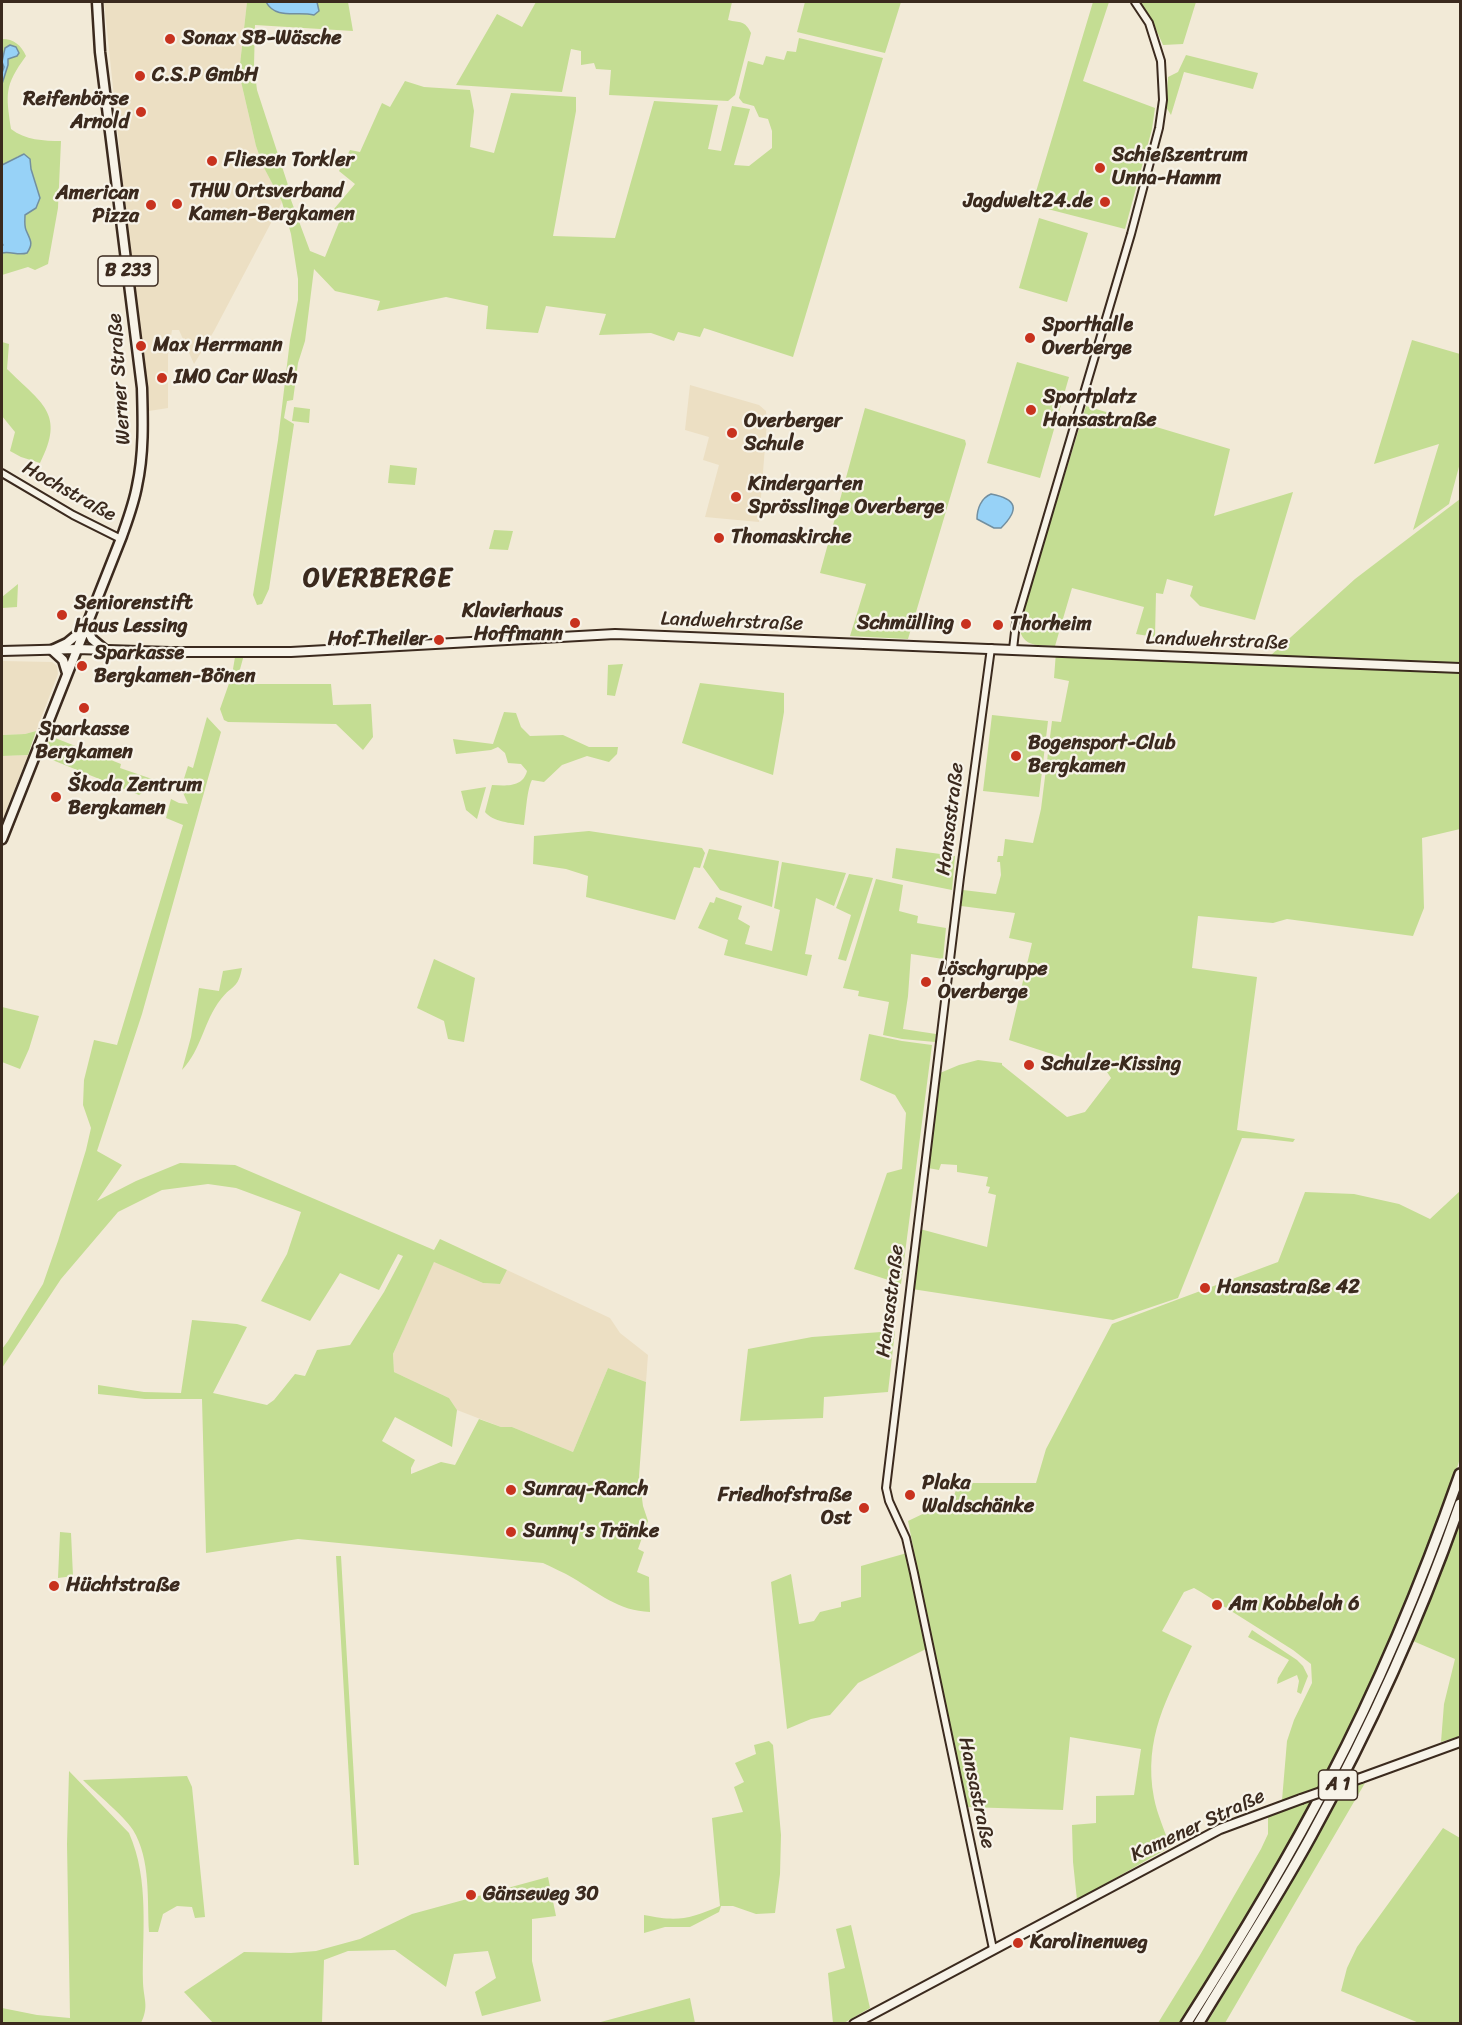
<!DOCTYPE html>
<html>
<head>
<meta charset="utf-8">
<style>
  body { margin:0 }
  #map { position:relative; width:1462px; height:2025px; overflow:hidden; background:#f2ead7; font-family:Sriracha,sans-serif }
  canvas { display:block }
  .frame { position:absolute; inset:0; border:3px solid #3b2a1e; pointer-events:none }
</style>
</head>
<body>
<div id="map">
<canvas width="1462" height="2025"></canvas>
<div class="frame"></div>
</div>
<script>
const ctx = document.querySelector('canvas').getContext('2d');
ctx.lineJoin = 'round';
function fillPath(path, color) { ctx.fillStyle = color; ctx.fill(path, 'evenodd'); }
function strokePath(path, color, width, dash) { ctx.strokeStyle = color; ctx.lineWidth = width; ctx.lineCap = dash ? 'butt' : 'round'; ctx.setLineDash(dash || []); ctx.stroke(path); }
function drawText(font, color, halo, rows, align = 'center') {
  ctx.font = font + ' Sriracha,sans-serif'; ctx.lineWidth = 4.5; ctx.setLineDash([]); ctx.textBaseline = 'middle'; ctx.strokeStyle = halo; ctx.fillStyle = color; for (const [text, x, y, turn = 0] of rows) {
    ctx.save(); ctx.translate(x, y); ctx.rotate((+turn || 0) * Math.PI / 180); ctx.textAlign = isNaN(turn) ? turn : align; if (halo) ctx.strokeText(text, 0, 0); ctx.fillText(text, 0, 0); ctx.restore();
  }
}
fillPath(new Path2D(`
  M104,2H247L239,73L256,146L263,166L282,202L214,331L194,364L179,330H172L168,355V408L149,411L148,383L143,357L132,268Z
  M690,385L759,405L766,411L767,422L759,522L705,517L719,465L703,460L709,437L685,430Z
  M2,661L52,662L57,666L58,674L36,731L25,734L2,735Z
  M28,755L4,816L2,822V756Z
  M434,1261L483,1283L500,1284L507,1270L610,1318L620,1333L648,1355L646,1382L608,1368L573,1452L512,1427H501L457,1410L449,1398L394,1372L393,1354Z`), '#ecdfc3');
fillPath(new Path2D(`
  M247,2H348L353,31L255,25L254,66L257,90L288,185L291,200L310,251L325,257L340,220L334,209L355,184L339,171L350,150L360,152L382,103L390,107L405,81L424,87L470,90L474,111L470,147L494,153L511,93L576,97V111L553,236L615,238L654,101L718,105L708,149L721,151L732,106L750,109L734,165L749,166L772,148V131L768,119L759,117L754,106L743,103L739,98L748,61L763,65L766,56L784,60L787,51L796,52L799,38L883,58L793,357L704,328L700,337L678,332L674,341L651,333L599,335L606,314L546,306L538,333L486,329L488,306L446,297L377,311L380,301L335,291L314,269L305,341L298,363L293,400L287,401L284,418L294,424L269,589L262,604L257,605L253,595L278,440L290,340L298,300V279L291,234L282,202L263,166L256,146L239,73Z
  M536,2H743H732L728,20C740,23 745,20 751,33L735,95L728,101L609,95L611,70L596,69L594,63L581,65V51L571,49L562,92L456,85L497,14L522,27Z
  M805,2H901L885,53L797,32Z
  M1093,2H1109L1083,81L1155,108L1152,129L1125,229L1032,205Z
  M1140,2H1196L1183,44L1163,45L1151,18Z
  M2,39C14,39 21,45 26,56C4,86 6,94 11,129C25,140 44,141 61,141L58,208L48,264L35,270L28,267L2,275V253L7,252L25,228V214L36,208L40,198L31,169L18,156L12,161L2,165V84L8,65V59L10,57H14L10,45L2,73Z
  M1186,55L1258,73L1253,89L1184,72L1171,115L1166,107L1168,77L1178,72Z
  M1039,218L1088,233L1067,302L1019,288Z
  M1412,340L1460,354V463L1449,504L1413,530L1439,444L1374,464Z
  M2,342L9,344L7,369C41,403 66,413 40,463L21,457L10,451L15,432L2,416Z
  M1017,362L1069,377L1040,478L987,463Z
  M1086,406L1230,449L1214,516L1293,492L1255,620L1200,606L1190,596L1193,586L1167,579L1163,594L1156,593L1155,637L1136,634L1144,607L1072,588L1055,646C1035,645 1021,647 1019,624Z
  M294,407L310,409L309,423L292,421Z
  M865,408L965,440L966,444L908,639L850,636L866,584L820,573Z
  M390,465L417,468L415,485L388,483Z
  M1460,499V663L1270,656L1355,579Z
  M494,530L513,531L508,550L489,549Z
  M18,584L17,607L2,608V597Z
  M236,651H245L236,684H331L333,705L371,704L373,737L363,750L336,724L228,722L224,720L220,709L232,675Z
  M1056,652L1460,672V829L1422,838L1424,908L1413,936L1287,919L1273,923L1198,916L1192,968L1257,977L1237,1130L1295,1139L1293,1142L1266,1139L1242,1138L1178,1298L1113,1320L912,1289L920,1229L987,1247L996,1195L988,1193L990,1187L986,1186L988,1177L957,1172V1165L941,1164L939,1170L928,1168L940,1073L959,1065L978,1060L1002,1063V1065L1067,1117L1085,1112L1111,1078L1107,1072L1098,1069L1009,1040L1032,943L1009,938L1015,913L961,906L963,890L996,894L1001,875L1000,862H997L998,856H1003L1005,839L1033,843L1041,809L1052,721L1061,722L1069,681L1054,678Z
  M623,664L615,696L607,695L608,665Z
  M700,683L784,693V712L773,775L682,743Z
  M504,712L516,713L521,727L530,736L563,735L589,747H618L617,754L609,762L587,756L562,765L544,782L532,780C527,789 526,812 524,825C511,823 493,822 485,812L492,785C507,786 523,787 527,771L521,764L508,763L505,753L498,747L491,750L456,754L453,739L493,744Z
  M992,715L1048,721L1039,797L983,791Z
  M207,717L221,732L142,1014L97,1151L122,1165L97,1201L136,1181L180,1163L235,1165L434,1250L440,1239L507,1270L500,1284L483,1283L434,1262L393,1354L394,1372L449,1398L457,1410L452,1447L395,1417L382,1441L415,1460L411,1468V1474L441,1462L455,1465L479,1419L501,1427H512L573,1452L608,1368L646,1382L639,1476L643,1506L648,1521L638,1549L644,1552L637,1572L649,1577L650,1612C619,1611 598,1593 573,1578C563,1572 553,1568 543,1563L298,1539L206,1553L202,1399H145L98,1394V1385L144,1392L181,1393L192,1320L237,1324L247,1327L213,1393L267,1405L274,1400L295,1374L305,1376L317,1350L350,1345L384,1292L403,1256L398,1254L379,1290L340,1273L310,1321L261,1301L287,1254L301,1212L236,1188L208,1184L162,1190L118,1212L61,1279L2,1368V1349L8,1341L43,1284L58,1241L86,1150L91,1128L83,1105L84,1080L94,1040L117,1045L183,825L166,818L171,799L179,803L188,804L181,788L188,766L193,768Z
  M36,731L28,755L2,756V735L25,734Z
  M50,736L121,764L120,768L152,779L148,789L139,795L45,757Z
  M486,787L477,819L466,810L461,791Z
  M589,831L702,848L705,853L700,868L694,867L675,920L586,897L588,876L566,869L533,864L534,836Z
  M896,848L955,856L952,890L892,878Z
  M709,849L779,861L772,907L720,890L703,867Z
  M782,862L846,873L834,906L816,898L805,954L812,955L807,976L724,955L728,940L698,928L710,902L714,903L716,897L742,906L738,919L750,926L745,944L772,951L780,910L774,908Z
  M849,874L873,878L846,961L838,959L851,915L836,908Z
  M876,879L903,885L899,911L918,916L917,923L946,928L943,959L911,954L908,996L903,1029L936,1034L935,1042L902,1039L883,1035L889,1002L858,996L859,991L843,988Z
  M434,959L475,978L464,1042L448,1039L444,1021L417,1008Z
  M242,968C238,989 233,984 221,999C203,1022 202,1049 182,1070L191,1037L199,988L219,991L223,971Z
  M2,1007L39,1016L29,1049L20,1069L2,1062Z
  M869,1034L902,1041L932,1045L901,1284L854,1269L887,1173L902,1169L906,1113L895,1095L860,1080Z
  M1460,1191V1458L1458,1465C1418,1574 1376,1682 1323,1785C1281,1867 1229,1945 1180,2023H1158L1200,1955L1261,1849L1268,1834V1816L1281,1812L1287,1741L1294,1720L1312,1683L1311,1664L1293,1650L1201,1592L1194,1588L1184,1592L1162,1631L1192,1646C1167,1698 1143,1738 1154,1798C1157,1814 1165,1831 1170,1847L1077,1900L1073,1862L1072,1825L1096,1823V1796L1134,1795L1141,1749L1070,1737L1063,1810L966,1807L932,1646L858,1683L830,1715L811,1719L787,1729L771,1582L791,1574L799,1624L814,1621L820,1612L841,1607V1602L861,1597V1566L914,1551L908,1521L952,1500L959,1483H1036L1046,1449L1112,1324L1278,1262L1305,1192L1354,1194L1399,1204L1430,1219Z
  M895,1331L888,1392L824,1397L823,1418L740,1421L748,1349L812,1337Z
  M1460,1522V1736L1441,1742L1444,1704L1455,1659L1413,1641Z
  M60,1532L71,1533L73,1576L58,1578Z
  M336,1556H341L359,1865H354Z
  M1252,1630L1297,1660L1303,1666L1308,1676L1301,1694L1297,1692L1299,1681L1297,1675L1277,1684L1278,1678L1289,1660L1248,1637Z
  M769,1741L773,1745L781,1835L780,1874L775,1913L756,1914L733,1906H721L719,1912L690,1927H665L644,1933V1915C678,1922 689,1919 720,1906L712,1818L743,1812L734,1787L744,1782L735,1763L756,1754L754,1745Z
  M69,1771L129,1833C150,1880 142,1934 143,1983C144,2001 149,2006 141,2023H2V2008L37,2015L70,2018L67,1844Z
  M187,1776L192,1787L205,1917L195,1918L192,1907L177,1906L163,1914L158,1932H149C147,1900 151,1859 133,1830C123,1815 97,1794 83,1780Z
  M1365,1783L1225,2023H1207L1344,1790Z
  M1443,1828L1460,1838V2023H1419L1341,1991L1347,1968L1357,1947Z
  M548,1877L556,1916L532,1919V1961L541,2001L482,2016L475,1992L496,1978L488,1951L454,1954L446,1987L395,1950L348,1951L324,1960L322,2023H213L184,1992L244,1952L291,1953L316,1951L360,1939L412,1914Z
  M851,1925L870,2008L844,2023H833L828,1973L845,1968L836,1929Z
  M690,1998L695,2023H595H597Z`), '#c4dd93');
const water = new Path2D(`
  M266,2H317L319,11L314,15C297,11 276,20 266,2Z
  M10,45L16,47L19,53L17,56L8,59V65L2,84V73L4,67L2,62L5,48Z
  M24,154L30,159L31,169L40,198L36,208L25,215C25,220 24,225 26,230C30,240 34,243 27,253C18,256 11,251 2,253V246L3,245L2,243V165Z
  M991,494C1017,499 1020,509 1001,528H994L977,519C977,509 981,498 991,494Z`);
fillPath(water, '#97d2f7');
strokePath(water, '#728fa0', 1.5);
const tertiary = new Path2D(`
  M2,473L73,515L121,539
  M991,648L960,877L886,1488L889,1501L906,1538L914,1573L993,1949
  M1013,649L1016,623L1131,234L1159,128L1163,100L1161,61L1149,23L1135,2`);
const secondary = new Path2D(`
  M2,651L77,649L170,652H291L615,634L1460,668
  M1361,1778L1460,1742
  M854,2024L1220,1829L1301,1799`);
const primary = new Path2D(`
  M86,627L92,639L105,650
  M52,650L67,643L84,629
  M52,650L63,660L67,673
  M2,839L122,536C128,519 134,503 137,486C144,454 143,421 142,388L100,52L97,2`);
const motorway = new Path2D(`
  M1186,2024C1237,1944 1286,1863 1329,1780C1381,1681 1423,1579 1460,1474
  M1198,2024C1236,1961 1276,1900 1311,1836C1369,1730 1420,1619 1460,1504`);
strokePath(tertiary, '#3b2a1e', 10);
strokePath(secondary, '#3b2a1e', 12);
strokePath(primary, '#3b2a1e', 13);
strokePath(motorway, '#3b2a1e', 14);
strokePath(tertiary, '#f7f3e8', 6);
strokePath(secondary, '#f7f3e8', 8);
strokePath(primary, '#f7f3e8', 8);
strokePath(motorway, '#f7f3e8', 9);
const secondaryBridge = new Path2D(`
  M1301,1799L1361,1778`);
strokePath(secondaryBridge, '#3b2a1e', 12, []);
strokePath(secondaryBridge, '#f7f3e8', 8);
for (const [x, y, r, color] of [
  [170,39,6,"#c8321e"],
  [140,76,6,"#c8321e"],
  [141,112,6,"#c8321e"],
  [212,161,6,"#c8321e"],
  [1100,168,6,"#c8321e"],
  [1105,202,6,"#c8321e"],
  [177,204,6,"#c8321e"],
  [151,205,6,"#c8321e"],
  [1030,338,6,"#c8321e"],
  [141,346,6,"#c8321e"],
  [162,378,6,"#c8321e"],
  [1031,410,6,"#c8321e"],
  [732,433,6,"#c8321e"],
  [736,497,6,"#c8321e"],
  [719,538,6,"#c8321e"],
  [62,615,6,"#c8321e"],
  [575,623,6,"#c8321e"],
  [966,624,6,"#c8321e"],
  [998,625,6,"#c8321e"],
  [439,640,6,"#c8321e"],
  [82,666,6,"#c8321e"],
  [84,708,6,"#c8321e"],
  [1016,756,6,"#c8321e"],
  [56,797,6,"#c8321e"],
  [926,982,6,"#c8321e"],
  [1029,1065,6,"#c8321e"],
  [1205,1288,6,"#c8321e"],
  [511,1490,6,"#c8321e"],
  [910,1495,6,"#c8321e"],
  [864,1508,6,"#c8321e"],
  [511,1532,6,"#c8321e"],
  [54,1586,6,"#c8321e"],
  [1217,1605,6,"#c8321e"],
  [471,1895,6,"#c8321e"],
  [1018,1943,6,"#c8321e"]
]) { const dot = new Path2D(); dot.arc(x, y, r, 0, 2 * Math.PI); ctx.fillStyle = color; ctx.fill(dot); strokePath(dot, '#f7f3e8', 2); }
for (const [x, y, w] of [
  [128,271,60],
  [1338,1785,39]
]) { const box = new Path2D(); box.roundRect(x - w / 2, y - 15, w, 30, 4.5); ctx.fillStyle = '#f7f3e8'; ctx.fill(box); strokePath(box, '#3b2a1e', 1.5); }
drawText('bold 18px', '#3b2a1e', null, [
  ["B 233",128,271],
  ["A 1",1338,1785]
]);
drawText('bold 20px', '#3b2a1e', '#f7f3e8', [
  ["Sonax SB-Wäsche",182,39],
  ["C.S.P GmbH",152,76],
  ["Reifenbörse",129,100,"right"],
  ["Arnold",129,123,"right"],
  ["Schießzentrum",1112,156],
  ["Unna-Hamm",1112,179],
  ["Fliesen Torkler",224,161],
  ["THW Ortsverband",189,192],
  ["Kamen-Bergkamen",189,215],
  ["American",139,194,"right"],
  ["Pizza",139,217,"right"],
  ["Jagdwelt24.de",1093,202,"right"],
  ["Sporthalle",1042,326],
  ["Overberge",1042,349],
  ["Max Herrmann",153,346],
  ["IMO Car Wash",174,378],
  ["Sportplatz",1043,398],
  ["Hansastraße",1043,421],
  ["Overberger",744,422],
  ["Schule",744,445],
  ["Kindergarten",748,485],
  ["Sprösslinge Overberge",748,508],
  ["Thomaskirche",731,538],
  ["Seniorenstift",74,604],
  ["Haus Lessing",74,627],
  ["Klavierhaus",563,612,"right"],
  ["Hoffmann",563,635,"right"],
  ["Schmülling",954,624,"right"],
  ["Thorheim",1010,625],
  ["Hof Theiler",427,640,"right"],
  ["Sparkasse",94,654],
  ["Bergkamen-Bönen",94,677],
  ["Sparkasse",84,730,"center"],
  ["Bergkamen",84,753,"center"],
  ["Bogensport-Club",1028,744],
  ["Bergkamen",1028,767],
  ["Škoda Zentrum",68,786],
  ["Bergkamen",68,809],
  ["Löschgruppe",938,970],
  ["Overberge",938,993],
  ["Schulze-Kissing",1041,1065],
  ["Hansastraße 42",1217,1288],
  ["Plaka",922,1484],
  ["Waldschänke",922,1507],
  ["Sunray-Ranch",523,1490],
  ["Friedhofstraße",852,1496,"right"],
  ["Ost",852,1519,"right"],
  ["Sunny's Tränke",523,1532],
  ["Hüchtstraße",66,1586],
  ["Am Kobbeloh 6",1229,1605],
  ["Gänseweg 30",483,1895],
  ["Karolinenweg",1030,1943]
], 'left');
drawText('20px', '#3b2a1e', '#f7f3e8', [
  ["Werner Straße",120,379,-94],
  ["Hochstraße",69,492,29],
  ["Landwehrstraße",732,622,2],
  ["Landwehrstraße",1217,641,2],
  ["Hansastraße",951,819,-83],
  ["Hansastraße",891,1301,-83],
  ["Hansastraße",976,1793,78],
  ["Kamener Straße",1198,1826,-25]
]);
ctx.letterSpacing = '1.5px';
drawText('bold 26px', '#3b2a1e', '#f7f3e8', [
  ["OVERBERGE",378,579]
]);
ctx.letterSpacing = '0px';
</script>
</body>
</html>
